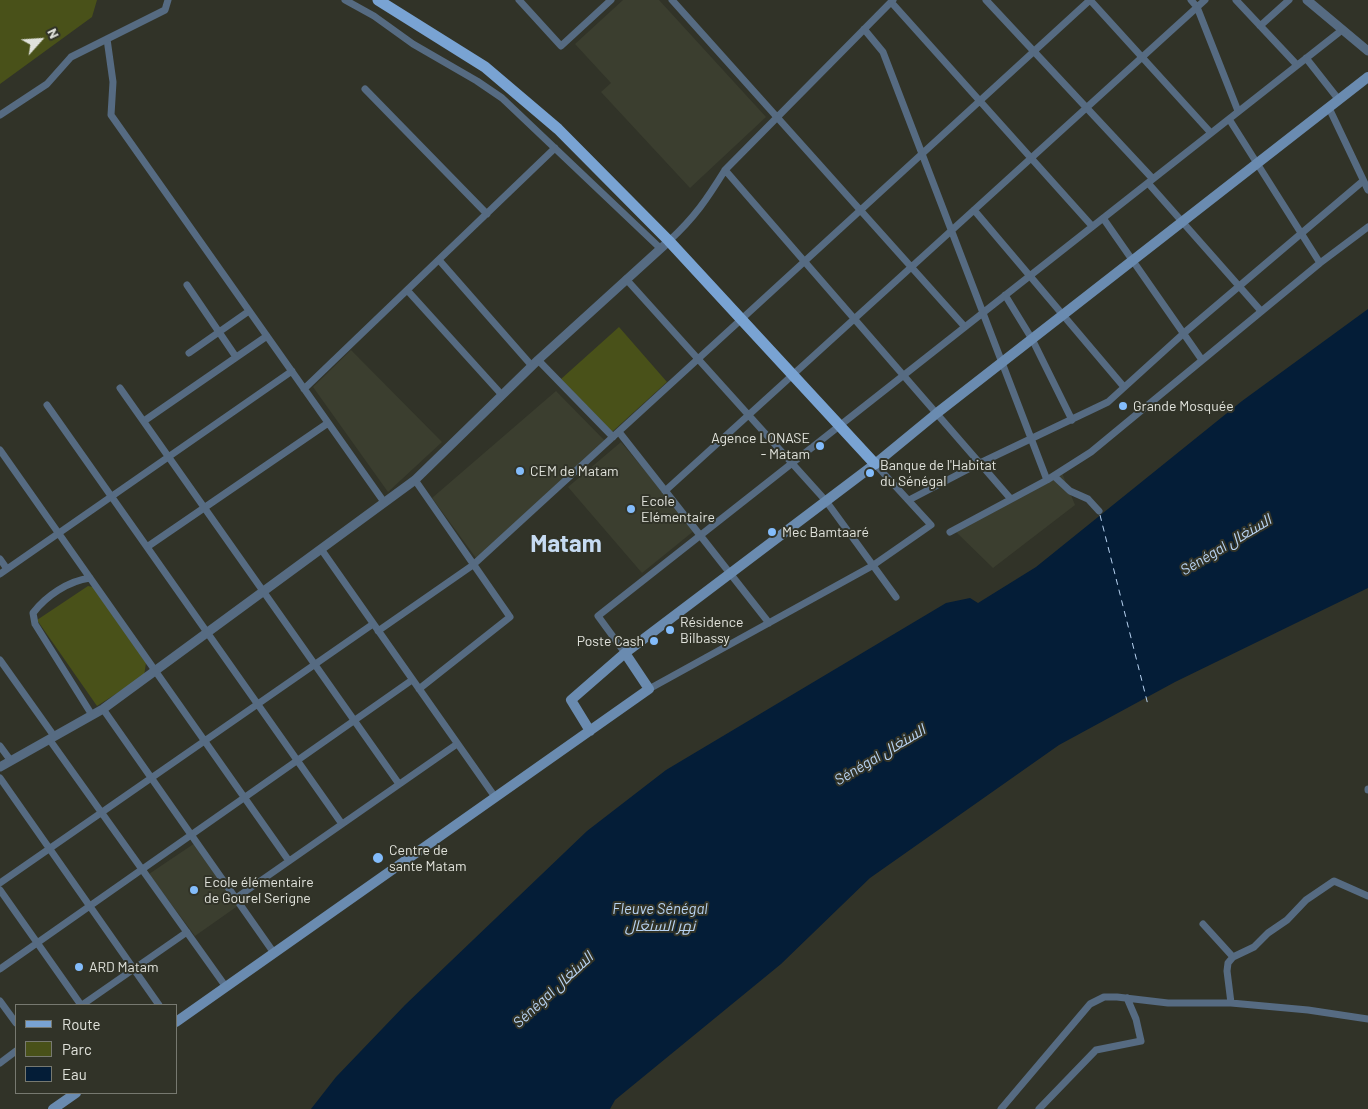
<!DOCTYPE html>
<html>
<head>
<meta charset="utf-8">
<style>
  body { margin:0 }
  #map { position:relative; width:1368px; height:1109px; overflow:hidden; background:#313328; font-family:Barlow,sans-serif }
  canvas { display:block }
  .legend { position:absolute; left:15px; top:1004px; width:162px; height:90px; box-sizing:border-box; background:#313328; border:1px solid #777970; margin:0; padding:6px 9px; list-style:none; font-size:15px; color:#e0e2db }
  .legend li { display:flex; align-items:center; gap:10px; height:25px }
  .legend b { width:25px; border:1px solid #777970 }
  .north { position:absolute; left:15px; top:15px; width:50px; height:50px; -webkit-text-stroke:4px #313328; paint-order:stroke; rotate:64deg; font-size:14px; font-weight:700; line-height:20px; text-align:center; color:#e0e2db }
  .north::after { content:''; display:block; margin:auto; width:18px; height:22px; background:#e0e2db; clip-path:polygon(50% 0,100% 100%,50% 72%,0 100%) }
</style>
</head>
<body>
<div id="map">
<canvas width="1368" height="1109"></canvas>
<ul class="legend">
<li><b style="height:6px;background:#79a3d3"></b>Route</li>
<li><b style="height:14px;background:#495119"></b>Parc</li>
<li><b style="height:14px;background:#041d37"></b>Eau</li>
</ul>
<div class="north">N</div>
</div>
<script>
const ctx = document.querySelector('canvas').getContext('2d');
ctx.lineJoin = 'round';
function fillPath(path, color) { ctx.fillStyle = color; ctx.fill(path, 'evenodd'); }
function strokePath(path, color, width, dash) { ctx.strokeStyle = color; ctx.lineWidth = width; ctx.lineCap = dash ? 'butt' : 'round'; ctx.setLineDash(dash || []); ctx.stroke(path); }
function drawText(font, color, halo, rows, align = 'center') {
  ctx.font = font + ' Barlow,Cairo,sans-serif'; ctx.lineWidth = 4; ctx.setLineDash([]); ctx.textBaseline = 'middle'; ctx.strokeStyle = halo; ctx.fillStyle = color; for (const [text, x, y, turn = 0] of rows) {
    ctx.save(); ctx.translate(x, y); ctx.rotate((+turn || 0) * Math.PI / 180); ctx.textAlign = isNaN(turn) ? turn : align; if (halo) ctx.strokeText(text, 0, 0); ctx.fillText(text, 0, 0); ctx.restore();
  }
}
fillPath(new Path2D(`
  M623,0H659L766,117L690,188L601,92L611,83L575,44Z
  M351,350L442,442L388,492L313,387Z
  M556,391L607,443L476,558L432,498Z
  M621,442L695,530L642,573L568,487Z
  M1062,473L1075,505L993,568L955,531Z
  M195,843L239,905L195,936L149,874Z`), '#3b3e2f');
fillPath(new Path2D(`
  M0,0H97L92,17L0,84Z
  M619,327L667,382L612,432L561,379Z
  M88,586L93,587L146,663L144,676L97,706L37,620Z`), '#495119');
fillPath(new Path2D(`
  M1368,309V588L1175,682L1059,745L870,878L781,964L615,1100L610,1109H311L336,1077L405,1005L587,831L666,770L946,603L970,598L978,603L1036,567L1242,401Z`), '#041d37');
strokePath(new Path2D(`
  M1100,515L1148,705`), '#b8d3f2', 1, [6, 5]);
strokePath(new Path2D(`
  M345,0L374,16L413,44L477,81L502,98L660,248
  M519,0L561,46L611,0
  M672,0L965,327
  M986,0L1153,179
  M1090,0L1211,133
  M1191,0L1197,7L1238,111
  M1236,0L1297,65
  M891,2L1092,226
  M1260,26L1289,0
  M864,29L883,52L1047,480
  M107,39L113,82L111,115L384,502
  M1306,58L1339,100
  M365,89L487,214
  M1329,108L1368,190
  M0,115L47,84L71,57L165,10L168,0
  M1229,119L1320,263
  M725,170L1010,498
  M1148,183L1261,311
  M974,210L1124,387
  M1103,218L1202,360
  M669,241C695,217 707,199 725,170L893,0
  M439,260L532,366
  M626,279L826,501L896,597
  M187,285L236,357
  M407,290L502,395
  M1005,295L1032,339L1072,420
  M189,353L249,311
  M538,360L613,437
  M120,388L399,784
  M304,389L555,148
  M47,405L342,824
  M144,421L267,336
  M619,432L769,623
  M0,450L289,861
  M1054,476L1070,491L1088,499L1099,511
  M415,480L510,617L419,689
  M665,491L1205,0
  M909,500L980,463L1108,402L1184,333L1363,181
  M950,532L1047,480L1091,452L1320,263L1368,227
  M147,547L328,423
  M321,549L495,797
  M0,559L7,569
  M0,574L292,371
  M90,578C68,581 46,596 33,613L35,624L92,715
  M378,631L473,565L1090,0
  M625,653L598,616L1342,30
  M0,660L54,736
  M649,689L872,566L931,525L875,464
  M103,709L274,953
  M49,739L226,987
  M0,746L11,761
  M0,778L159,1005
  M1368,789V790
  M0,883L373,624
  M0,890L81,1005
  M236,898L457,744
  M1203,924L1233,957
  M0,969L412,680
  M0,1001L16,1023
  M1231,1003L1227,971L1228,963L1233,957L1254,947L1268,933L1287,920L1306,900L1334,881L1368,896
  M82,1005L187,932
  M0,1063L16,1051
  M1001,1109L1090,1004L1104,997H1117L1168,1003H1231L1308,1010L1368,1019
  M1039,1109L1096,1050L1141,1041L1136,1019L1127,998`), '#566b82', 7);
strokePath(new Path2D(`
  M1307,0L1368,51
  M0,767L103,709L415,480L538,360L669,241`), '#566b82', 9);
strokePath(new Path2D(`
  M590,731L571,700L625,653
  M176,1022L649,689L625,653L875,464L937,413L1368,77
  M53,1109L76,1093`), '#6a8bb0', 10);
strokePath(new Path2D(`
  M378,0L485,67L558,129L669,241L875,464`), '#79a3d3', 11);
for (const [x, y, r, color] of [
  [1123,406,5,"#83bcfb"],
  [820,446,5,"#83bcfb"],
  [520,471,5,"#83bcfb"],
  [870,473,5,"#83bcfb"],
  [631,509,5,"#83bcfb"],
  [772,532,5,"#83bcfb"],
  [670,630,5,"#83bcfb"],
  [654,641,5,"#83bcfb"],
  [378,858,6,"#83bcfb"],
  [194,890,5,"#83bcfb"],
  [79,967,5,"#83bcfb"]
]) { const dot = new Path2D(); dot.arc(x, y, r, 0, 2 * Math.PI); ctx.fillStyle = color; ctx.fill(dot); strokePath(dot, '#313328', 2); }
drawText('14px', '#e0e2db', '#313328', [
  ["Grande Mosquée",1133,406],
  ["Agence LONASE",810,438,"right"],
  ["- Matam",810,454,"right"],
  ["Banque de l'Habitat",880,465],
  ["du Sénégal",880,481],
  ["CEM de Matam",530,471],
  ["Ecole",641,501],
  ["Elémentaire",641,517],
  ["Mec Bamtaaré",782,532],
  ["Résidence",680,622],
  ["Bilbassy",680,638],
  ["Poste Cash",644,641,"right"],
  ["Centre de",389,850],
  ["sante Matam",389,866],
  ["Ecole élémentaire",204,882],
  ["de Gourel Serigne",204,898],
  ["ARD Matam",89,967]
], 'left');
drawText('italic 15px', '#b8d3f2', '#313328', [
  ["Sénégal السنغال",1226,545,-31],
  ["Sénégal السنغال",880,755,-31],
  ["Fleuve Sénégal",660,909],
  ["نهر السنغال",660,926],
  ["Sénégal السنغال",553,990,-43]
]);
drawText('bold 24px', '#c6dbf2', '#313328', [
  ["Matam",566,544]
]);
</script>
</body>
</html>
